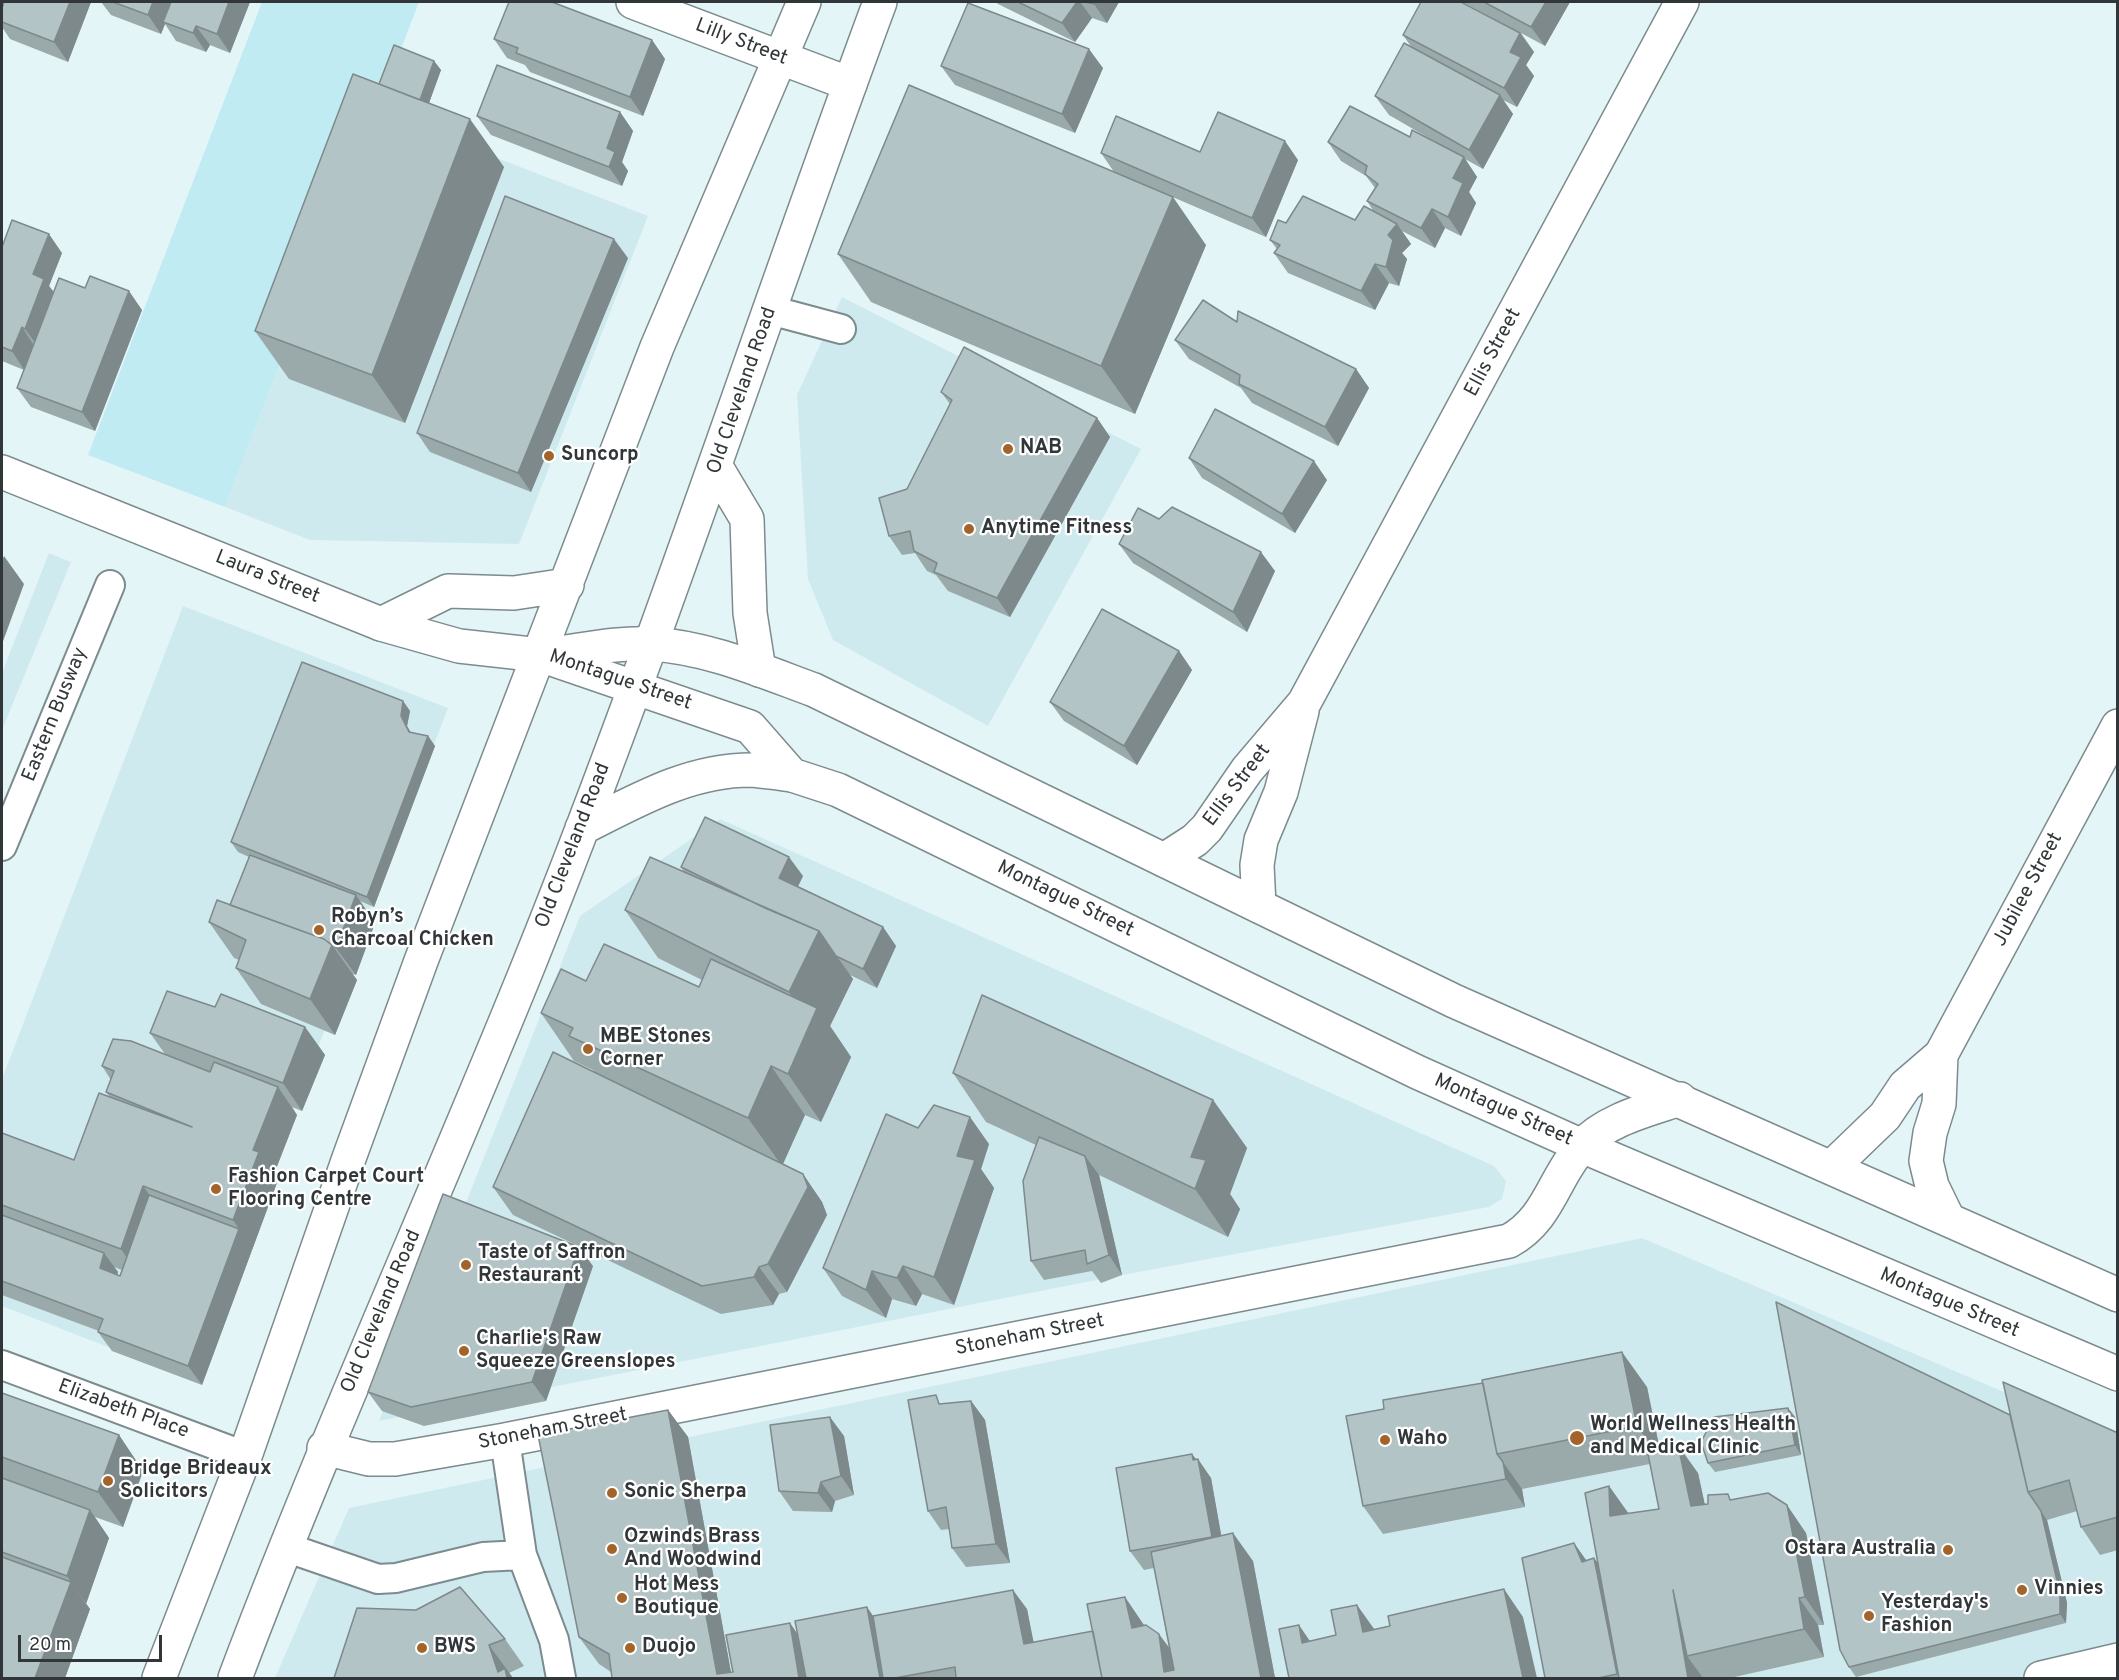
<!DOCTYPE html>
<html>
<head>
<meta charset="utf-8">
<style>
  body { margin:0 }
  #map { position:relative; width:2119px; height:1680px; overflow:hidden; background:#e4f5f8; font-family:Overpass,sans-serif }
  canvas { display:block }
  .frame { position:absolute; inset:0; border:3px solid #313739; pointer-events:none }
  .scale { position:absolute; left:18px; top:1635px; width:144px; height:27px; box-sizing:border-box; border:3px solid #313739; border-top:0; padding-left:8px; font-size:18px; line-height:21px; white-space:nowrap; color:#313739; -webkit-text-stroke:4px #fff; paint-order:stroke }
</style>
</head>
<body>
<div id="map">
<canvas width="2119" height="1680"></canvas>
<div class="frame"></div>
<div class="scale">20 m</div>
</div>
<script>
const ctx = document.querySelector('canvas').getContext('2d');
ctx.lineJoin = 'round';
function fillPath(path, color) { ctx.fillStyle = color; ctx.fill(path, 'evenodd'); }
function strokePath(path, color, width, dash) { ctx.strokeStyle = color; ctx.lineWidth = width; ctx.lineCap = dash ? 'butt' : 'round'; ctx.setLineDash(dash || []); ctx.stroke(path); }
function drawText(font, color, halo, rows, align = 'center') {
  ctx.font = font + ' Overpass,sans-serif'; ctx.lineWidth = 4.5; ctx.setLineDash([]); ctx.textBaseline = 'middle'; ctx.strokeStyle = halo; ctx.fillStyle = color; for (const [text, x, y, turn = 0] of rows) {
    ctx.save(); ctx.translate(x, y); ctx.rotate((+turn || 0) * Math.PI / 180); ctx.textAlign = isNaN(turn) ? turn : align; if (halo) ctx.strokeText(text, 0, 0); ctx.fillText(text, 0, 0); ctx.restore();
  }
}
fillPath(new Path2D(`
  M377,112L648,216L519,544L310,540L225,507Z
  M842,297L1141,449L988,726L833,640L808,579L797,395Z
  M49,553L71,562L2,730V673Z
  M183,606L448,708L191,1379L2,1306V1079Z
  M720,819L1494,1166L1506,1181L1502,1199L1489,1207L1122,1275L379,1421L580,916Z
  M1642,1238L2117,1440V1678H275L349,1508Z`), '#cfeaee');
fillPath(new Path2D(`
  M262,2H419L225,507L88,455Z`), '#c0ebf2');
const lane = new Path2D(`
  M770,310L841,329
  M2,846L110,585
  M2,1365L245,1456
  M505,1440L522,1555L554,1640L561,1678
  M285,1547L378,1579L396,1578L483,1557L522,1555`);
const street = new Path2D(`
  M633,2L850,84
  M2,472L381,624L459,646L540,655
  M1164,860L1195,840L1207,828L1247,770L1304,703L1682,2
  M1259,906L1257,865L1261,840L1281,792L1302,711
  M1941,1055L1939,1104L1930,1133L1926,1161L1932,1186L1948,1219
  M1832,1167L1885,1116L1905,1086L1941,1055L2118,726
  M324,1448L369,1459H395L505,1440L1509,1241C1549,1219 1553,1179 1581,1147C1605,1120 1647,1110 1680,1099
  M2041,1678L2118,1660`);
const primary = new Path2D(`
  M551,654C583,650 619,642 651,644C707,647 762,671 814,690L1454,1001L2118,1295
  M540,655L750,727L792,775L838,790L1417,1072L1582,1146L2118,1374`);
const highway = new Path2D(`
  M716,467L747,519L750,613L759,670
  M381,624L448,591L514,593L567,585
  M582,828C636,801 688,770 751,770C764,771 778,773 792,775
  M159,1678L245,1456L349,1158L421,961L657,347L804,2
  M235,1678C325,1439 431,1206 527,969C656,650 761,323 880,2`);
strokePath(lane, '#7c8b8e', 32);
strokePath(street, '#7c8b8e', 36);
strokePath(primary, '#7c8b8e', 36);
strokePath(highway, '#7c8b8e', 36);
strokePath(lane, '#fff', 28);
strokePath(street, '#fff', 33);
strokePath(primary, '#fff', 33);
strokePath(highway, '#fff', 33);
fillPath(new Path2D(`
  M91,2L68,62L10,39L2,27V8Z
  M101,2H250L230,53L210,45L206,52L176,41L165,24L161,34L111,15Z
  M996,2H1119L1107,23L1092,18L1075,42L998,4Z
  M1463,2H1570L1545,46L1521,33L1534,52L1526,65L1534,76L1517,107L1503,100L1513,114L1483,169L1465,159L1477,177L1469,192L1476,203L1461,236L1445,228L1435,248L1402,231L1411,244L1402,253L1407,259L1399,286L1389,283L1375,310L1288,273L1274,253L1277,249L1270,240L1286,223L1355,220L1374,212L1367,201L1375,188L1366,176L1341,161L1328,142L1410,137L1446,148L1389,115L1375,96L1412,48L1403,35L1502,23Z
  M494,39L652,40L665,59L643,116L530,72L525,65L507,58Z
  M434,61L441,70L429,103L504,167L405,423L289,379L255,331L379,84Z
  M941,66L1103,68L1075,133L955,85Z
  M620,112L633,131L622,162L628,171L622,186L491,135L477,116Z
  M1200,152L1298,160L1266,237L1114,172L1101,153Z
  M1206,245L1135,414L871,302L838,254Z
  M2,247L62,253L49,286L54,292L142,310L95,431L31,407L17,388L24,370L2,361Z
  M628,258L531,492L430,452L417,433Z
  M1237,322L1356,369L1369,388L1338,446L1252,403L1241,388L1189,359L1175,340Z
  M941,392L1097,418L1110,437L1010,617L948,591L936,575L927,571L915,553L902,555L889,536L907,489L950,404Z
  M1189,458L1327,480L1295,533L1202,478Z
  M1159,519L1275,571L1247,632L1133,563L1119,544Z
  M1179,651L1192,670L1137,765L1064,721L1050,702Z
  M403,701L410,711L407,726L411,733L428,736L435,746L374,907L360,901L375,923L356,975L352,974L357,980L335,1035L261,1004L236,968L239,960L234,958L209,922L230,905L249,857L238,852L231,842Z
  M681,867L803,876L798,886L883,927L896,946L877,988L850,975L853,979L830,1026L851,1057L821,1122L805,1115L783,1164L803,1174L822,1202L827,1215L787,1292L779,1294L773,1305L721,1314L513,1215L493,1187L595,1073L593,1070L574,1061L541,1013L586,981L699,987L702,980L658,958L625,910L684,872Z
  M305,1027L325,1055L302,1111L292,1107L297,1115L274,1174L278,1180L202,1385L112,1351L98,1332L99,1331L2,1295V1133L74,1160L109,1096L106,1092L111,1080L102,1066L165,1054L150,1033ZM114,1267L122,1270L120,1276L117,1275L118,1272Z
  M953,1073L1213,1100L1247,1148L1230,1194L1240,1209L1228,1237L1099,1175L1122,1275L1101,1283L1092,1271L1044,1280L1031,1261L1036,1145L986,1122Z
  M918,1128L989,1144L981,1169L994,1188L954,1305L922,1294L916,1306L892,1299L886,1318L842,1296L823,1268Z
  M593,1266L546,1401L424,1426L382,1411L368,1392Z
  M1647,1387L1660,1450L1698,1473L1705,1505L1732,1499L1806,1533L1824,1625H1818L1824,1657L1730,1678H1545L1574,1543L1586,1561L1594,1558L1598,1563L1609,1486L1628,1514L1659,1509L1650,1464L1522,1489L1525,1507L1383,1534L1363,1506Z
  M2,1393L119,1435L143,1471L123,1527L95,1517L109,1538L86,1604L90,1609L65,1678H2Z
  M971,1401L985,1420L1010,1563L966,1567L952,1548L949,1529L941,1530L928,1511L942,1404Z
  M1788,1408L1795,1417L1801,1455L1715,1472L1708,1463Z
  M668,1410L688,1437L731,1672H733L790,1623L797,1634L873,1616L1027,1609L1033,1643L1144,1625L1169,1648L1154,1568L1144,1570L1130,1551L1192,1454L1211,1478L1221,1536L1253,1561L1275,1678H609H612L611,1672L599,1664L579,1637Z
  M2010,1415L2118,1433V1550L2100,1555L2081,1527L2077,1511L2047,1520L2067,1603L2066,1623L1856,1677L1849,1667Z
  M844,1436L854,1495L835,1501L832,1512L793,1511L779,1491Z
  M505,1639L524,1666L509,1673L513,1678H334Z`), '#9aa9aa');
fillPath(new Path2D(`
  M70,2H91L68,62L54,42Z
  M153,2H173L163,22L165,24L161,34L148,15Z
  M229,2H250L230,53L217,34Z
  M1077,2H1080L1092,18L1075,42L1062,23Z
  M1095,2H1119L1107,23L1094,4Z
  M1546,2H1570L1545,46L1531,27Z
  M196,26L210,45L206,52L193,33Z
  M1520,33L1534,52L1526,65L1534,76L1517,107L1504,88L1510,52Z
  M652,40L665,59L643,116L630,97Z
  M1089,49L1103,68L1075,133L1062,114Z
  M434,61L441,70L425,114L418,104Z
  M1500,95L1513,114L1483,169L1469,150Z
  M620,112L633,131L622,162L628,171L622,186L609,167L607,148Z
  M470,119L504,167L405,423L372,375Z
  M1285,141L1298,160L1266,237L1252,218Z
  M1464,157L1477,177L1469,192L1476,203L1461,236L1448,217L1453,178Z
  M1173,197L1206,245L1135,414L1101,366Z
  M1432,209L1445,228L1435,248L1421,228Z
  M1397,224L1411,244L1402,253L1407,259L1399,286L1386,267L1388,235Z
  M49,234L62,253L49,286L58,298L39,348L25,329L33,274Z
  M614,239L628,258L531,492L518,473Z
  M1375,264L1389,283L1375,310L1361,291Z
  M129,291L142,310L95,431L82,412Z
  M22,327L35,347L25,371L12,351Z
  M1356,369L1369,388L1338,446L1325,427Z
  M1097,418L1110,437L1010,617L997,598Z
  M1314,461L1327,480L1295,533L1282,514Z
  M1261,552L1275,571L1247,632L1233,612Z
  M4,556L24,584L2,644V561Z
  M1179,651L1192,670L1137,765L1124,746Z
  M403,701L410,711L407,726L416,742L409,732L401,716Z
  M428,736L435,746L374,907L367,897Z
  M789,857L803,876L793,897L779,878Z
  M356,895L375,923L356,975L336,948Z
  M883,927L896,946L877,988L863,969Z
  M819,931L853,979L830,1026L851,1057L821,1122L788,1074L811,1023L789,992Z
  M332,945L357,980L335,1035L310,999Z
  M305,1027L325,1055L302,1111L283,1083Z
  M771,1066L805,1115L782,1166L748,1118Z
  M278,1087L297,1115L274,1174L278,1180L202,1385L188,1366L239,1229L233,1220L253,1150Z
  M1213,1100L1247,1148L1230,1194L1240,1209L1228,1237L1195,1189L1191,1157Z
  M970,1117L989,1144L981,1169L994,1188L954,1305L934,1277L957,1156Z
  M1085,1156L1099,1175L1122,1275L1109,1255Z
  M803,1174L822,1202L827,1215L787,1292L768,1264Z
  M143,1186L163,1214L140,1277L121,1249Z
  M579,1247L593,1266L546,1401L532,1382Z
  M104,1253L118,1272L113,1287L100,1268Z
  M903,1266L922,1294L916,1306L897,1278Z
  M759,1267L779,1294L773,1305L754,1277Z
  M872,1271L892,1299L886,1318L866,1290Z
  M1622,1352L1647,1387L1662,1461L1637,1426Z
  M971,1401L985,1420L1010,1563L996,1544Z
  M1788,1408L1795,1417L1801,1455L1795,1445Z
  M668,1410L688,1437L732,1678L717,1674Z
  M830,1417L844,1436L854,1495L841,1476Z
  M119,1435L143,1471L123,1527L98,1492Z
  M1678,1445L1698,1473L1711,1534L1691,1506Z
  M1192,1454L1199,1463L1198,1459L1211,1478L1225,1556L1212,1537Z
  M1503,1462L1522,1489L1525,1507L1506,1479Z
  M821,1482L835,1501L832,1512L818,1493Z
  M1609,1486L1629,1514L1610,1516Z
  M1787,1505L1806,1533L1824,1625L1805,1597Z
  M90,1510L109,1538L86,1604L67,1576Z
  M2041,1511L2047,1520L2067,1603L2066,1623L2060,1614Z
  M1233,1533L1253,1561L1275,1678H1261Z
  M1574,1543L1594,1571V1558L1614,1586L1620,1678L1617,1674L1582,1562Z
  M71,1582L90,1609L65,1678H35Z
  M1504,1589L1523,1617L1537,1678H1523Z
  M1013,1590L1027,1609L1038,1664L1024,1644Z
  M1673,1590L1687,1656L1703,1678H1688Z
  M1125,1597L1144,1625L1132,1628Z
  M1799,1598L1818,1625L1824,1657L1804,1629Z
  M1357,1605L1377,1633L1363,1632Z
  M867,1607L886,1635L894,1678H880Z
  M790,1623L809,1651L814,1678H799Z
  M1299,1625L1318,1653L1302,1643Z
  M1159,1634L1179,1661L1181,1678L1164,1672Z
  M489,1645L513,1678H503L498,1672Z`), '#7d898b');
const building = new Path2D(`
  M4,2H70L54,42L2,22V8Z
  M113,2H153L148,15Z
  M171,2H229L217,34L196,26L193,33L163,22Z
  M509,2H552L652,40L630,97L516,53L518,48L494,39Z
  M1018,2H1077L1062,23Z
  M1085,2H1095L1094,4Z
  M1421,2H1461L1520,33L1510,52L1521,57L1504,88L1403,35Z
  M1484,2H1546L1531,27Z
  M968,3L1089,49L1062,114L941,66Z
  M1404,43L1500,95L1469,150L1375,96Z
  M394,45L434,61L420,100L379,84Z
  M497,65L620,112L607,148L615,152L609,167L477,116Z
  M353,74L470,119L372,375L255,331Z
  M909,85L1173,197L1101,366L838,254Z
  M1350,106L1410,137L1412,130L1464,157L1453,178L1463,183L1448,217L1432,209L1421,228L1367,201L1378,184L1365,174L1367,166L1328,142Z
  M1218,112L1285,141L1252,218L1101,153L1116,116L1200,152Z
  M505,196L614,239L518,473L417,433Z
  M1303,196L1355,220L1364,206L1397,224L1388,235L1393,240L1386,267L1375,264L1361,291L1274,253L1280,245L1270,240L1278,220L1286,223Z
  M12,220L49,234L33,274L44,279L25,329L22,327L12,351L2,347V247Z
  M90,276L129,291L82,412L17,388L59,278L85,288Z
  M1203,300L1237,322L1238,311L1356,369L1325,427L1239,384L1240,375L1175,340Z
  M964,347L1097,418L997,598L934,572L937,563L914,551L910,531L889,536L879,498L907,489L952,400L941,392Z
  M1215,409L1314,461L1282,514L1189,458Z
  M1172,507L1261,552L1233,612L1119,544L1138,508L1159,519Z
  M1102,609L1179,651L1124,746L1050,702Z
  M302,662L403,701L401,716L409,732L428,736L367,897L231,842Z
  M705,817L789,857L779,878L883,927L863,969L836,956L819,931L765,908L681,867Z
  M250,855L356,895L336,948L333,946L324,939L230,905Z
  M650,857L819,931L789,992L625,910Z
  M217,900L324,939L332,945L310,999L236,968L246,940L209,922Z
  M604,944L699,987L711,959L817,1008L788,1074L771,1066L748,1118L569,1036L573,1028L541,1013L561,969L586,981Z
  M167,991L215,1007L221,994L305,1027L283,1083L150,1033Z
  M982,995L1213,1100L1191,1157L1206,1160L1195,1189L953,1073Z
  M113,1039L131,1041L210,1072L214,1062L278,1087L253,1150L259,1152L233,1220L143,1186L121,1249L2,1205V1133L74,1160L99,1093L192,1127L106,1092L114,1071L102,1066Z
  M553,1052L803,1174L808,1187L768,1264L759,1267L754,1277L702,1286L493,1187Z
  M934,1105L970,1117L957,1156L975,1160L934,1277L903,1266L897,1278L872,1271L866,1290L823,1268L886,1114L918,1128Z
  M1039,1137L1085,1156L1109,1255L1087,1264L1085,1250L1031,1261L1023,1181Z
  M443,1194L579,1247L532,1382L411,1407L368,1392Z
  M149,1195L239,1229L188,1366L98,1332L103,1319L2,1281V1215L104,1253L100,1268L120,1276Z
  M1776,1302L2010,1415L2028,1492L2041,1511L2060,1594V1614L1849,1667L1840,1650Z
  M1622,1352L1637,1426L1497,1454L1482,1380Z
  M2003,1382L2118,1433V1517L2081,1527L2069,1480L2028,1492Z
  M1483,1383L1497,1454L1503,1462L1506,1479L1363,1506L1346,1416L1384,1409L1383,1400Z
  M2,1393L119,1435L98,1492L2,1457Z
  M936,1395L939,1404L971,1401L996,1544L952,1548L946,1507L928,1511L908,1400Z
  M1788,1408L1795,1445L1708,1463L1701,1442L1714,1417Z
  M668,1410L717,1674L733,1672L726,1635L790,1623L799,1678H609H612L609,1654L579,1637L538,1435Z
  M830,1417L841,1476L821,1482L818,1493L779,1491L770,1425Z
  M1678,1445L1691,1506L1708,1504V1495L1728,1494L1730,1500L1768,1493L1787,1505L1805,1597L1799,1598L1804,1629L1687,1656L1673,1590L1688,1678H1619L1585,1493L1609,1486L1610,1516L1659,1509L1648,1454Z
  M1192,1454L1193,1460L1198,1459L1212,1537L1130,1551L1116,1468Z
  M2,1478L90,1510L67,1576L2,1552Z
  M1233,1533L1261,1678H1102L1087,1604L1125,1597L1132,1628L1146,1625L1159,1634L1164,1672L1174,1670L1151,1552Z
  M1574,1543L1582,1562L1594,1558L1617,1674L1598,1678H1545L1522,1558Z
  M2,1557L71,1582L35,1678H2Z
  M460,1587L505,1639L489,1645L498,1672L505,1668L507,1678H334L357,1608L416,1610Z
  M1504,1589L1523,1678H1289L1279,1629L1299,1625L1302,1643L1336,1635L1331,1610L1357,1605L1363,1632L1390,1626L1388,1616Z
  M1013,1590L1024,1644L1093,1631L1102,1678H956L955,1667L895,1678H883L873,1616Z
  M867,1607L880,1678H803H806L795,1621Z`);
fillPath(building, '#b3c4c6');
strokePath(building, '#7d898b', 1.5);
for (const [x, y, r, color] of [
  [1008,449,6,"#a3642b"],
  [549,456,6,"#a3642b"],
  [969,529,6,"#a3642b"],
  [319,930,6,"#a3642b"],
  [588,1049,6,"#a3642b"],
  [216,1189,6,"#a3642b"],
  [466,1265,6,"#a3642b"],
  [464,1351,6,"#a3642b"],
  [1577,1438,8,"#a3642b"],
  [1385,1440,6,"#a3642b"],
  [108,1481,6,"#a3642b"],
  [612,1493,6,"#a3642b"],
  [612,1549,6,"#a3642b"],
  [1948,1550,6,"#a3642b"],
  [2022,1590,6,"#a3642b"],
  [622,1598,6,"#a3642b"],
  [1869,1616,6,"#a3642b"],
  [422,1648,6,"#a3642b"],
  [630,1648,6,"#a3642b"]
]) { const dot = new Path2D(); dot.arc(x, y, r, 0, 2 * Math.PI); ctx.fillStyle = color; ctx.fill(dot); strokePath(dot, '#fff', 2); }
drawText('20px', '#313739', '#fff', [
  ["Lilly Street",741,43,21],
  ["Ellis Street",1494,353,-62],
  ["Old Cleveland Road",743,391,-71],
  ["Laura Street",267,578,22],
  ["Montague Street",620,681,19],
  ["Eastern Busway",56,715,-68],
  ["Ellis Street",1238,786,-53],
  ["Old Cleveland Road",574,846,-69],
  ["Jubilee Street",2029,890,-62],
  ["Montague Street",1065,900,26],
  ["Montague Street",1503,1111,24],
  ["Montague Street",1949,1304,23],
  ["Old Cleveland Road",382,1312,-67],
  ["Stoneham Street",1030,1336,-11],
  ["Elizabeth Place",123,1410,20],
  ["Stoneham Street",553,1430,-11]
]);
drawText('bold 20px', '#313739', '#fff', [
  ["NAB",1020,449],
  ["Suncorp",561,456],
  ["Anytime Fitness",981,529],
  ["Robyn’s",331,918],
  ["Charcoal Chicken",331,941],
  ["MBE Stones",600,1038],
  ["Corner",600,1061],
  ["Fashion Carpet Court",228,1178],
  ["Flooring Centre",228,1201],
  ["Taste of Saffron",478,1254],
  ["Restaurant",478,1277],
  ["Charlie's Raw",476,1340],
  ["Squeeze Greenslopes",476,1363],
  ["World Wellness Health",1590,1426],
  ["and Medical Clinic",1590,1449],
  ["Waho",1397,1440],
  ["Bridge Brideaux",120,1470],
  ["Solicitors",120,1493],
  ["Sonic Sherpa",624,1493],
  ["Ozwinds Brass",624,1538],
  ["And Woodwind",624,1561],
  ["Ostara Australia",1936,1550,"right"],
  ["Hot Mess",634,1586],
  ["Boutique",634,1609],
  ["Vinnies",2034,1590],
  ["Yesterday's",1881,1604],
  ["Fashion",1881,1627],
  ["BWS",434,1648],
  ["Duojo",642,1648]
], 'left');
</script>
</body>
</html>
